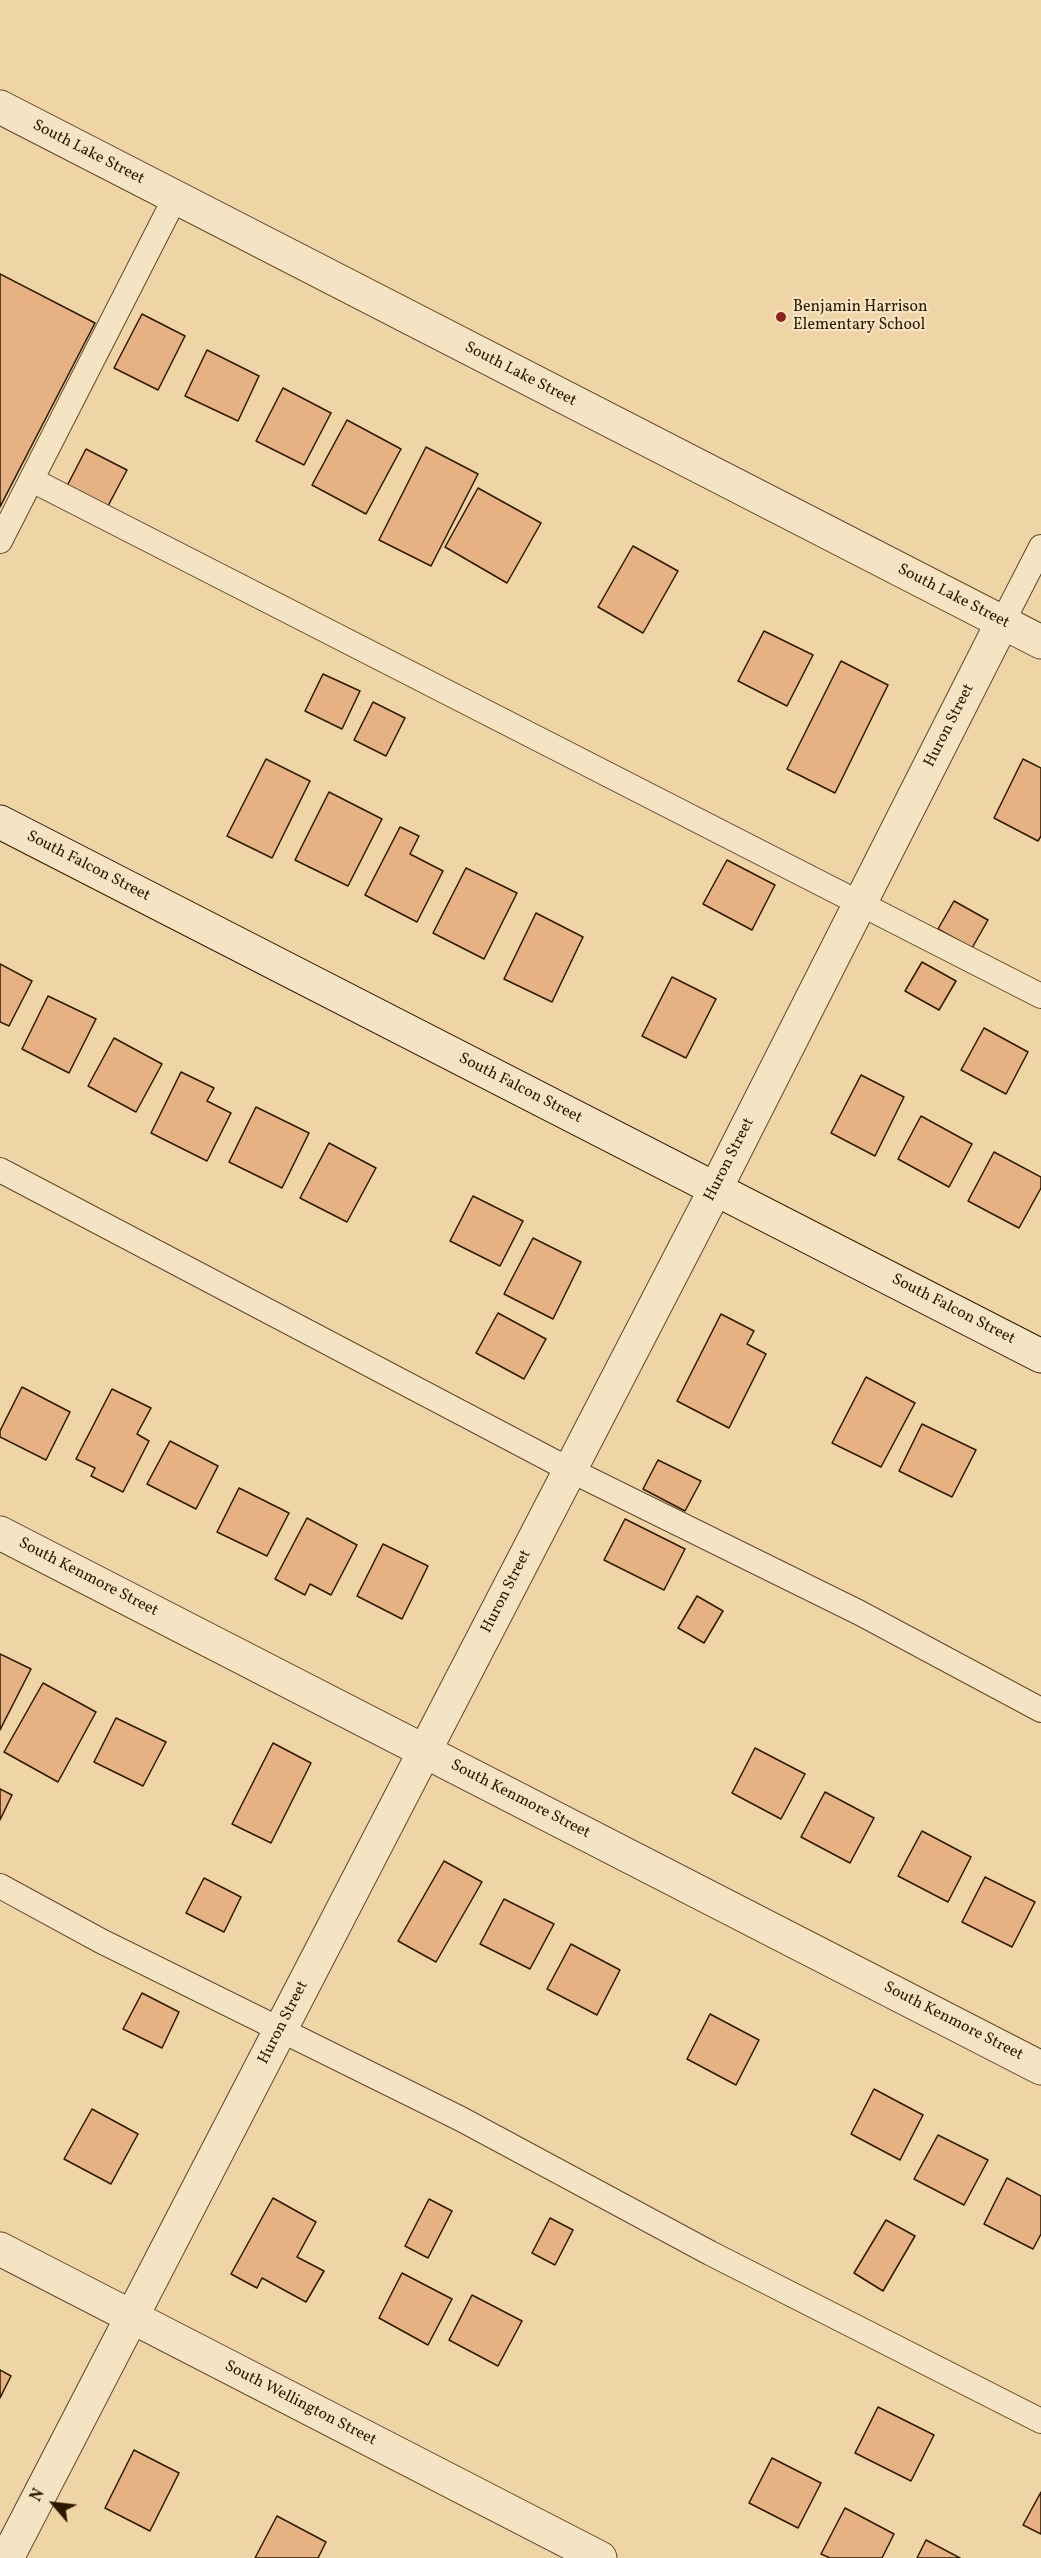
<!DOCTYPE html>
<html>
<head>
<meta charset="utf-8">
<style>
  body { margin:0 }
  #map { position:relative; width:1041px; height:2558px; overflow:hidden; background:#efd5a5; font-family:Vollkorn,serif }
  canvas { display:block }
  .north { position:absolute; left:24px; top:2474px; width:60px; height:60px; -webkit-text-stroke:4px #f5e4c4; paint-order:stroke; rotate:298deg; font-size:16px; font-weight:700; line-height:24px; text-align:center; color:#2d1a00 }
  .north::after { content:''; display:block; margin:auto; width:21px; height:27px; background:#2d1a00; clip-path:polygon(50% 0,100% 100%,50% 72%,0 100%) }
</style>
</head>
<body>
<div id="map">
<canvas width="1041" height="2558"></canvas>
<div class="north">N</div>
</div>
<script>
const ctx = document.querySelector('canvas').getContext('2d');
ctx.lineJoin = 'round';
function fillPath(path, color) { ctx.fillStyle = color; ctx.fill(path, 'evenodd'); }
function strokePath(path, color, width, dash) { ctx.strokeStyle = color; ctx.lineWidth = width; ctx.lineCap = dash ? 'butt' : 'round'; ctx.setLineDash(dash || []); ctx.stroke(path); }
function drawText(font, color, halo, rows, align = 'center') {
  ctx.font = font + ' Vollkorn,serif'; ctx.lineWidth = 4.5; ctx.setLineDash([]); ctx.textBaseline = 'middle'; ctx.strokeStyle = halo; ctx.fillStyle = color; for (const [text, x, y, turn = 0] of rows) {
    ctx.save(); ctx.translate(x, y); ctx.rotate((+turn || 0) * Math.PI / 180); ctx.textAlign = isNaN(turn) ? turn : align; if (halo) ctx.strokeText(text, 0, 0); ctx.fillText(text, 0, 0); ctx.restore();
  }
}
const building = new Path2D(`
  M0,274L95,323L0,507Z
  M142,314L185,336L158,390L114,368Z
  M207,350L259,376L238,421L185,396Z
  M283,388L331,413L304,465L256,441Z
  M347,420L401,449L366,514L312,485Z
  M426,447L478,474L431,566L379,540Z
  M86,449L127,470L108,506L67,486Z
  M478,488L541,523L507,583L445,547Z
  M633,546L678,571L643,633L598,607Z
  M764,631L813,655L787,706L738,681Z
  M841,661L888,685L835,793L787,769Z
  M323,674L360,691L342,729L305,711Z
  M373,702L405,718L386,756L354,740Z
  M266,759L310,781L272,858L227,836Z
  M1023,759L1041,768V836L1038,841L994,818Z
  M329,792L382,819L348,886L295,860Z
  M400,827L419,836L410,854L443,871L417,922L365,895Z
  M727,860L775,885L752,930L703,904Z
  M466,868L517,893L484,959L433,933Z
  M954,901L988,920L972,948L938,929Z
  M536,913L583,937L552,1002L504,979Z
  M922,962L956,981L939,1010L905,991Z
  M0,964L32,981L9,1026L0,1022Z
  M672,977L716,999L686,1058L642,1036Z
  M48,996L96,1019L69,1073L22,1049Z
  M984,1028L1028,1052L1006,1094L961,1070Z
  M114,1038L162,1064L136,1112L88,1086Z
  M181,1072L214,1088L207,1101L231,1113L207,1161L151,1133Z
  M861,1075L904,1097L875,1156L831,1133Z
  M256,1107L309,1133L282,1188L229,1162Z
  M921,1116L972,1144L949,1187L898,1159Z
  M329,1143L376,1168L347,1222L300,1198Z
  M994,1152L1041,1177V1188L1019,1228L968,1201Z
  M473,1196L523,1221L500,1266L450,1241Z
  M533,1238L581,1262L553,1319L504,1294Z
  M498,1313L546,1339L524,1379L476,1353Z
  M721,1314L754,1331L747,1344L766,1354L729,1428L677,1401Z
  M866,1377L915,1403L881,1467L832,1443Z
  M22,1387L70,1412L46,1460L0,1437V1431Z
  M112,1389L151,1408L137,1434L149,1441L123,1492L91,1476L95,1468L76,1459Z
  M922,1424L976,1450L952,1497L899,1471Z
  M170,1441L218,1466L196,1509L147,1484Z
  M658,1460L701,1481L685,1511L643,1489Z
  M239,1488L289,1513L267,1556L217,1532Z
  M307,1518L357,1545L331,1595L310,1584L305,1595L275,1579Z
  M625,1519L685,1549L664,1590L604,1560Z
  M383,1544L428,1566L402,1619L357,1596Z
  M697,1596L723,1611L704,1643L678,1628Z
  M0,1654L31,1669L0,1730Z
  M43,1683L96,1712L58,1782L4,1752Z
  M116,1718L166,1742L143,1786L94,1762Z
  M273,1743L311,1763L271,1843L232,1824Z
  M755,1748L805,1774L781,1819L732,1793Z
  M0,1789L12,1795L0,1820Z
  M825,1792L874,1818L850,1863L801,1837Z
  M922,1831L971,1857L948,1902L898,1876Z
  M444,1861L482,1882L436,1962L398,1941Z
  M985,1877L1035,1902L1012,1947L962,1922Z
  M204,1878L241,1897L224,1932L186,1913Z
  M504,1899L554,1924L530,1969L480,1944Z
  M571,1944L620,1970L597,2015L547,1989Z
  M142,1993L179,2012L162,2048L123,2029Z
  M710,2014L759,2040L736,2085L687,2059Z
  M874,2089L923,2115L900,2160L851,2134Z
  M92,2109L138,2134L111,2184L64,2159Z
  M938,2135L988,2160L964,2205L914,2179Z
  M1007,2178L1041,2196V2234L1033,2249L984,2224Z
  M273,2198L316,2222L297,2257L324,2271L306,2302L262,2278L257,2288L231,2274Z
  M429,2199L452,2211L428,2258L405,2246Z
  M550,2218L573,2230L555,2265L532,2253Z
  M886,2220L915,2236L883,2291L854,2273Z
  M402,2273L452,2299L428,2345L379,2318Z
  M472,2295L522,2321L498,2366L449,2340Z
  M0,2370L11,2376L0,2398Z
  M878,2407L934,2435L911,2481L855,2453Z
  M134,2450L179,2473L150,2531L105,2508Z
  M772,2458L821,2483L798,2528L749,2503Z
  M1041,2492V2534L1023,2525Z
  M845,2508L894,2534L882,2558H830L821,2554Z
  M277,2516L326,2542L318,2558H255Z
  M926,2540L960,2558H917Z`);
fillPath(building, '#e7b283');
strokePath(building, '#2d1a00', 1.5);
const lane = new Path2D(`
  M32,480L1041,996
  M0,541L175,198
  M1002,623L1041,547
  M0,1170L570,1470L860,1613L1041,1710
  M0,1886L101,1941L461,2119L710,2253L1041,2421`);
const street = new Path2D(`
  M0,107L1041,642
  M0,1533L1041,2068
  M0,2249L600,2558
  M7,2558L716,1188L1002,623`);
const secondary = new Path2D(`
  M0,822L1041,1356`);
strokePath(lane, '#5e4929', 26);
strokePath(street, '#5e4929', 35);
strokePath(secondary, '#2d1a00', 35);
strokePath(lane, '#f5e4c4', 24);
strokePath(street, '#f5e4c4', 33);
strokePath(secondary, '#f5e4c4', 33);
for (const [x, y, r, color] of [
  [781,317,6,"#8f2418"]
]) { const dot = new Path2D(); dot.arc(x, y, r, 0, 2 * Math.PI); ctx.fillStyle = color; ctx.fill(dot); strokePath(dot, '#f5e4c4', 2); }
drawText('16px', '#2d1a00', '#f5e4c4', [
  ["South Lake Street",88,153,27],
  ["South Lake Street",520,375,27],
  ["South Lake Street",953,597,27],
  ["Huron Street",950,726,-63],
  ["South Falcon Street",88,867,27],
  ["South Falcon Street",520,1089,27],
  ["Huron Street",730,1160,-63],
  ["South Falcon Street",953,1310,27],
  ["South Kenmore Street",88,1578,27],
  ["Huron Street",507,1592,-63],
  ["South Kenmore Street",520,1800,27],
  ["South Kenmore Street",953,2022,27],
  ["Huron Street",284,2023,-63],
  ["South Wellington Street",300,2404,27]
]);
drawText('16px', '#2d1a00', '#f5e4c4', [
  ["Benjamin Harrison",793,308],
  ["Elementary School",793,326]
], 'left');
</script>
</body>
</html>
